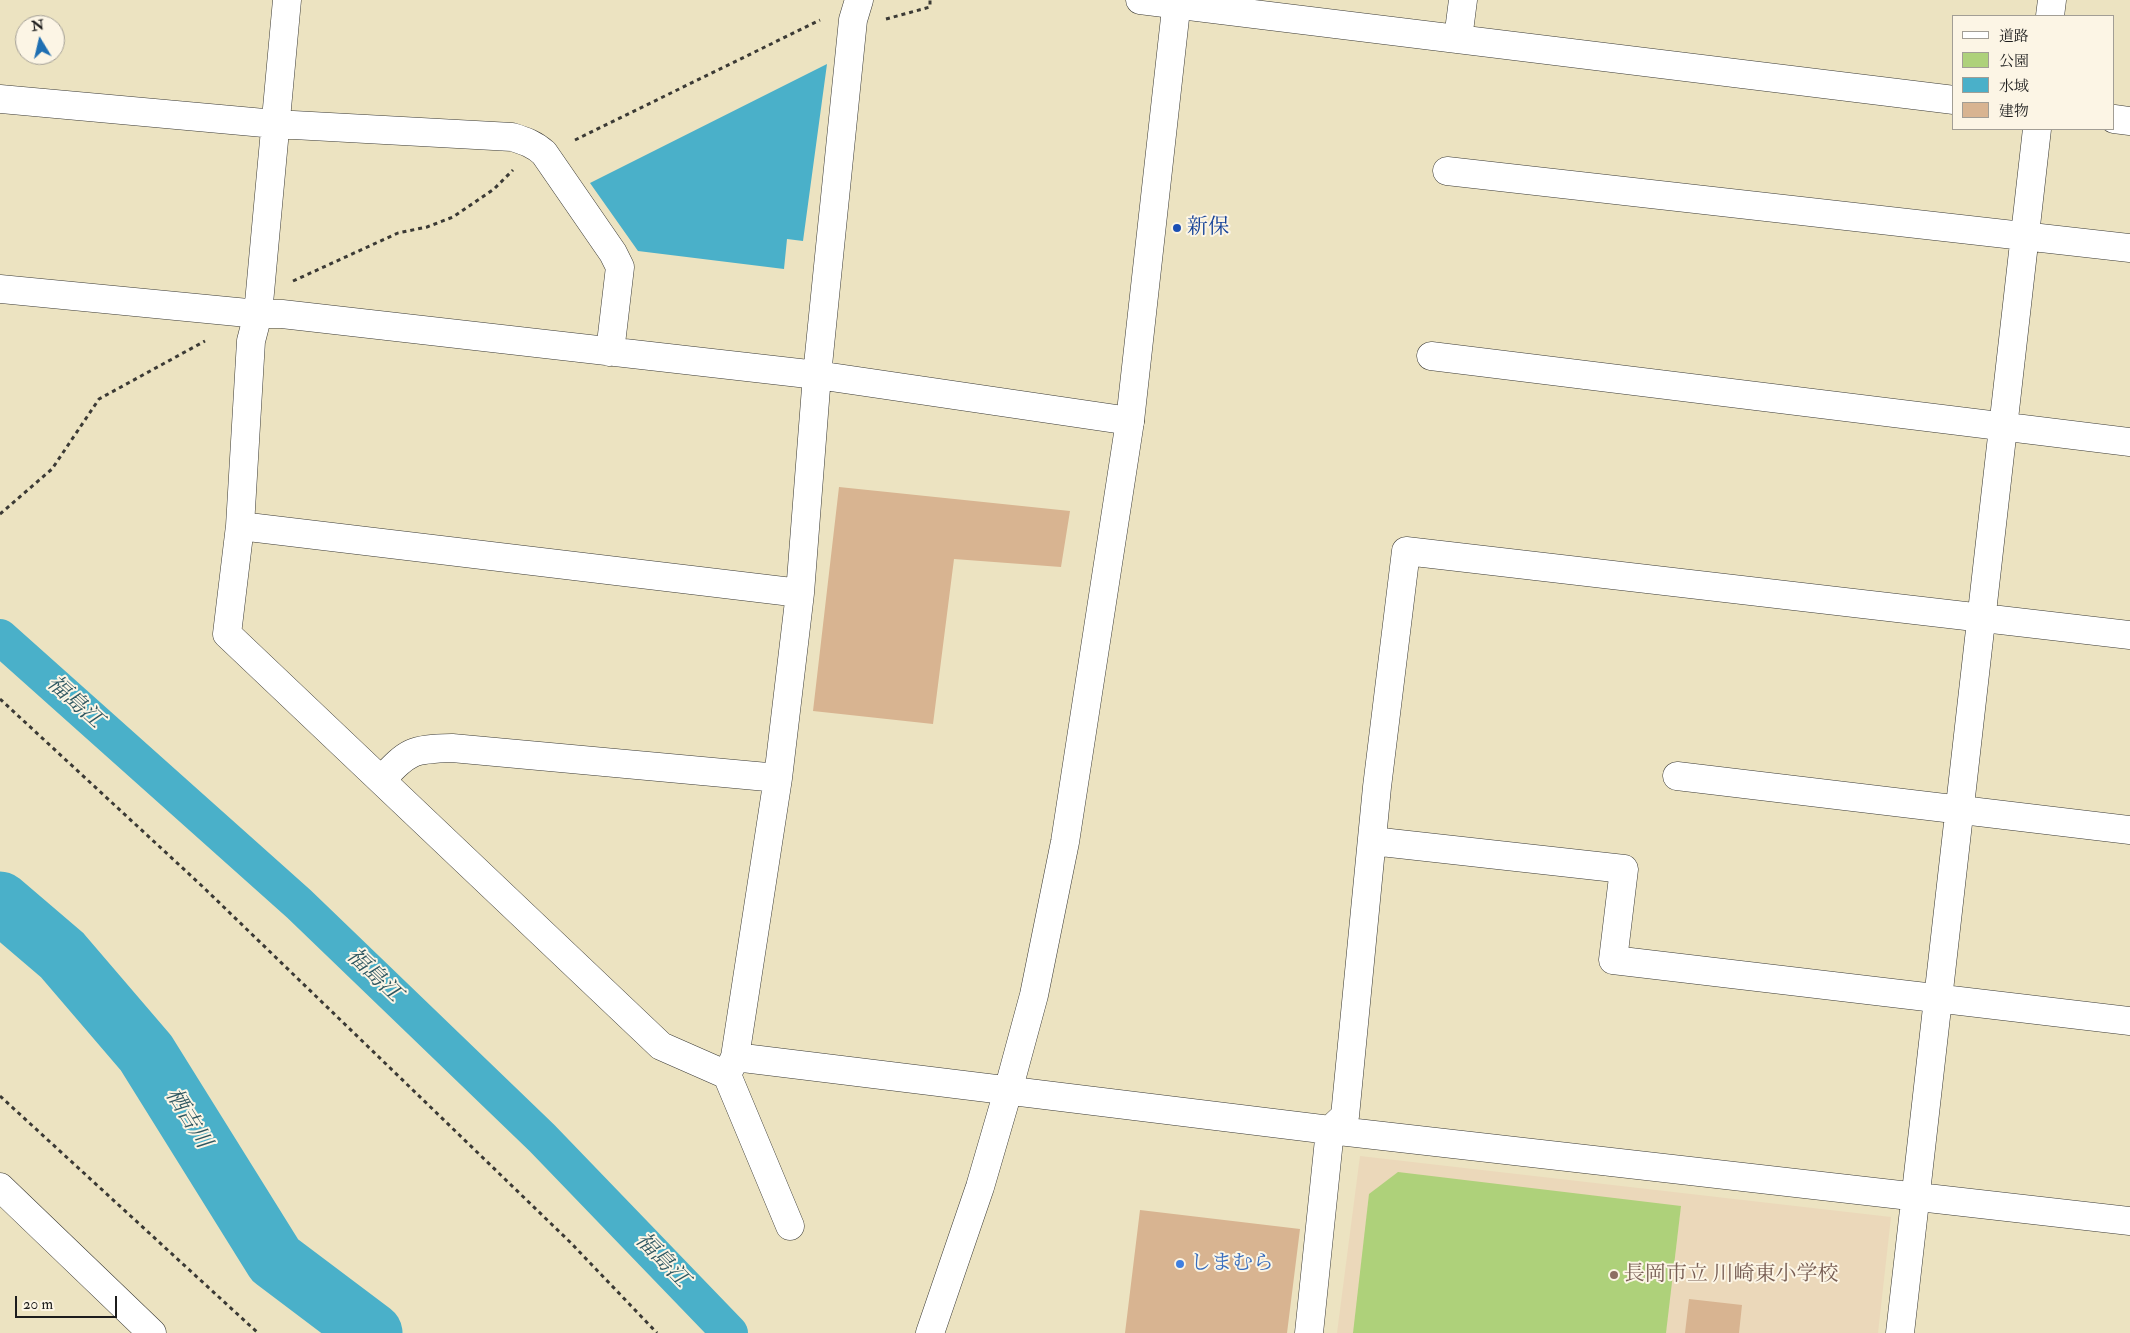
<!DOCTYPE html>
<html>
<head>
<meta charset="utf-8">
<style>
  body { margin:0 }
  #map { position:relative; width:2130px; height:1333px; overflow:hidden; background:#ece3c1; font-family:"IM FELL Double Pica","Noto Serif JP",serif }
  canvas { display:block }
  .legend { position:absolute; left:1952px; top:15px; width:162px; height:115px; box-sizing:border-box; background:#fcf5e5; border:1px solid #a29e95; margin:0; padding:6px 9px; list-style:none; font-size:15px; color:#1c1c1c }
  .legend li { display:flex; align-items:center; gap:10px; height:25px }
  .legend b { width:25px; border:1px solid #a29e95 }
  .north { position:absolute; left:15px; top:15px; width:50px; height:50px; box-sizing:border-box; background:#fcf5e5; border:1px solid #a29e95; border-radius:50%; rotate:351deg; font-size:14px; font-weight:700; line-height:20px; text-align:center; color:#1c1c1c }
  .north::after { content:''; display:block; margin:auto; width:18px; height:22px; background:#1f6fb2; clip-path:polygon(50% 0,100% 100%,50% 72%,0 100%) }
  .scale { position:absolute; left:15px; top:1296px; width:102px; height:22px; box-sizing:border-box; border:2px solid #1c1c1c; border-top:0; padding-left:6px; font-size:15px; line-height:18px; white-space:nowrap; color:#1c1c1c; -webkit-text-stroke:4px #fcf5e5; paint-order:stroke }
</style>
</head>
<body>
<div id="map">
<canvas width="2130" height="1333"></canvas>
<ul class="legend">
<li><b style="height:6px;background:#fff"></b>道路</li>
<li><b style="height:14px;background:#aed17a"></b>公園</li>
<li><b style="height:14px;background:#4ab0c9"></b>水域</li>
<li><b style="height:14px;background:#d8b491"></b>建物</li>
</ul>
<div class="north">N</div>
<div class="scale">20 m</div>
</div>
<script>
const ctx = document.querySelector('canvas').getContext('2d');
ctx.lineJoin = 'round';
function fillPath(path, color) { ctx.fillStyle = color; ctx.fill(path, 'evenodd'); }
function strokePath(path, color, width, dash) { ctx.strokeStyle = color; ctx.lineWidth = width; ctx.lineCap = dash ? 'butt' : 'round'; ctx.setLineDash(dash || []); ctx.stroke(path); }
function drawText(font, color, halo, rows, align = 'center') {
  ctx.font = font + ' "IM FELL Double Pica","Noto Serif JP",serif'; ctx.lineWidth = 4; ctx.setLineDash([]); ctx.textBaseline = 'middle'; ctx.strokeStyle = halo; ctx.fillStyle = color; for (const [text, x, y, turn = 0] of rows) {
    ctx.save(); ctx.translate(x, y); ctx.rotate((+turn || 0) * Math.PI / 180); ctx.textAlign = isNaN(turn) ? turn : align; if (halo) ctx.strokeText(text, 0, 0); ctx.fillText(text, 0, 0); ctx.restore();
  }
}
fillPath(new Path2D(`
  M1360,1156L1891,1217L1878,1333H1337Z`), '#ebd8ba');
fillPath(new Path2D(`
  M1398,1172L1681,1206L1666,1333H1353L1369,1194Z`), '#aed17a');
fillPath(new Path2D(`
  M827,64L803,241L787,239L784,269L638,251L590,183Z`), '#4ab0c9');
strokePath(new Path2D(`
  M0,637L299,904L542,1138L730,1333`), '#4ab0c9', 36);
strokePath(new Path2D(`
  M0,902L62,955L146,1053L275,1260L372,1333`), '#4ab0c9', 61);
fillPath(new Path2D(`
  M839,487L1070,511L1061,567L954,559L933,724L813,711Z
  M1140,1210L1300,1229L1287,1333H1125Z
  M1689,1299L1742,1305L1739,1333H1685Z`), '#d8b491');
const minor = new Path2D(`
  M287,0L258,314L251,341L240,526L227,634L661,1046L727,1075L735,1057L778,778L800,593L817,375L853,20L859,0
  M1140,0L1954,100
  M2050,16L2052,0
  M1458,39L1463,0
  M0,99L275,124L512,137C525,141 534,144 544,153L613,253L620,267L610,352
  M2114,119L2130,121
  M1447,171L2130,248
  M0,289L258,314H282L817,375L1130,421
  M1431,356L2130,442
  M240,526L800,593
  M1677,776L2130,830
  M381,780C409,751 411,749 452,748L778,778
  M1372,841L1624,869L1613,960L2130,1021
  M735,1057L1330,1130L2130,1221
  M727,1075L790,1226
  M0,1187L152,1333
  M1309,1333L1330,1130L1345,1116L1377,787L1406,551L2130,635
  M1900,1333L2037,129`);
const tertiary = new Path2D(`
  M930,1333L980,1187L1008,1091L1034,995L1065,842L1130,421L1177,0`);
strokePath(minor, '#3b3a35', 29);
strokePath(tertiary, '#3b3a35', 29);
strokePath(new Path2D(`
  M886,19L930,7V0
  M575,140L820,20
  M293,281L398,233L427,227L453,217L494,189L513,170
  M0,514L52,469L99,399L205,341
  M0,699L202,886L571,1243L657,1333
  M0,1096L258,1333`), '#3b3a35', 3, [4, 4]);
strokePath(minor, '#fff', 28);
strokePath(tertiary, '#fff', 28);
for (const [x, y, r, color] of [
  [1177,228,5,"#1a4fb4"],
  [1180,1264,5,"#3f7fe0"],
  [1614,1275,5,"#8d6e63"]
]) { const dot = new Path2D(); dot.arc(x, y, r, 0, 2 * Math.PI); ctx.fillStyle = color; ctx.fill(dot); strokePath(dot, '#fcf5e5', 2); }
drawText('21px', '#164399', '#fcf5e5', [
  ["新保",1187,228]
], 'left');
drawText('21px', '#366cbe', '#fcf5e5', [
  ["しまむら",1190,1264]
], 'left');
drawText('21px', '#785e54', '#fcf5e5', [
  ["長岡市立 川崎東小学校",1624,1275]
], 'left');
drawText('italic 22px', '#2e5761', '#fcf5e5', [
  ["福島江",74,703,42],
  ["福島江",373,976,44],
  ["栖吉川",187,1119,58],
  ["福島江",661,1261,46]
]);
</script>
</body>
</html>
